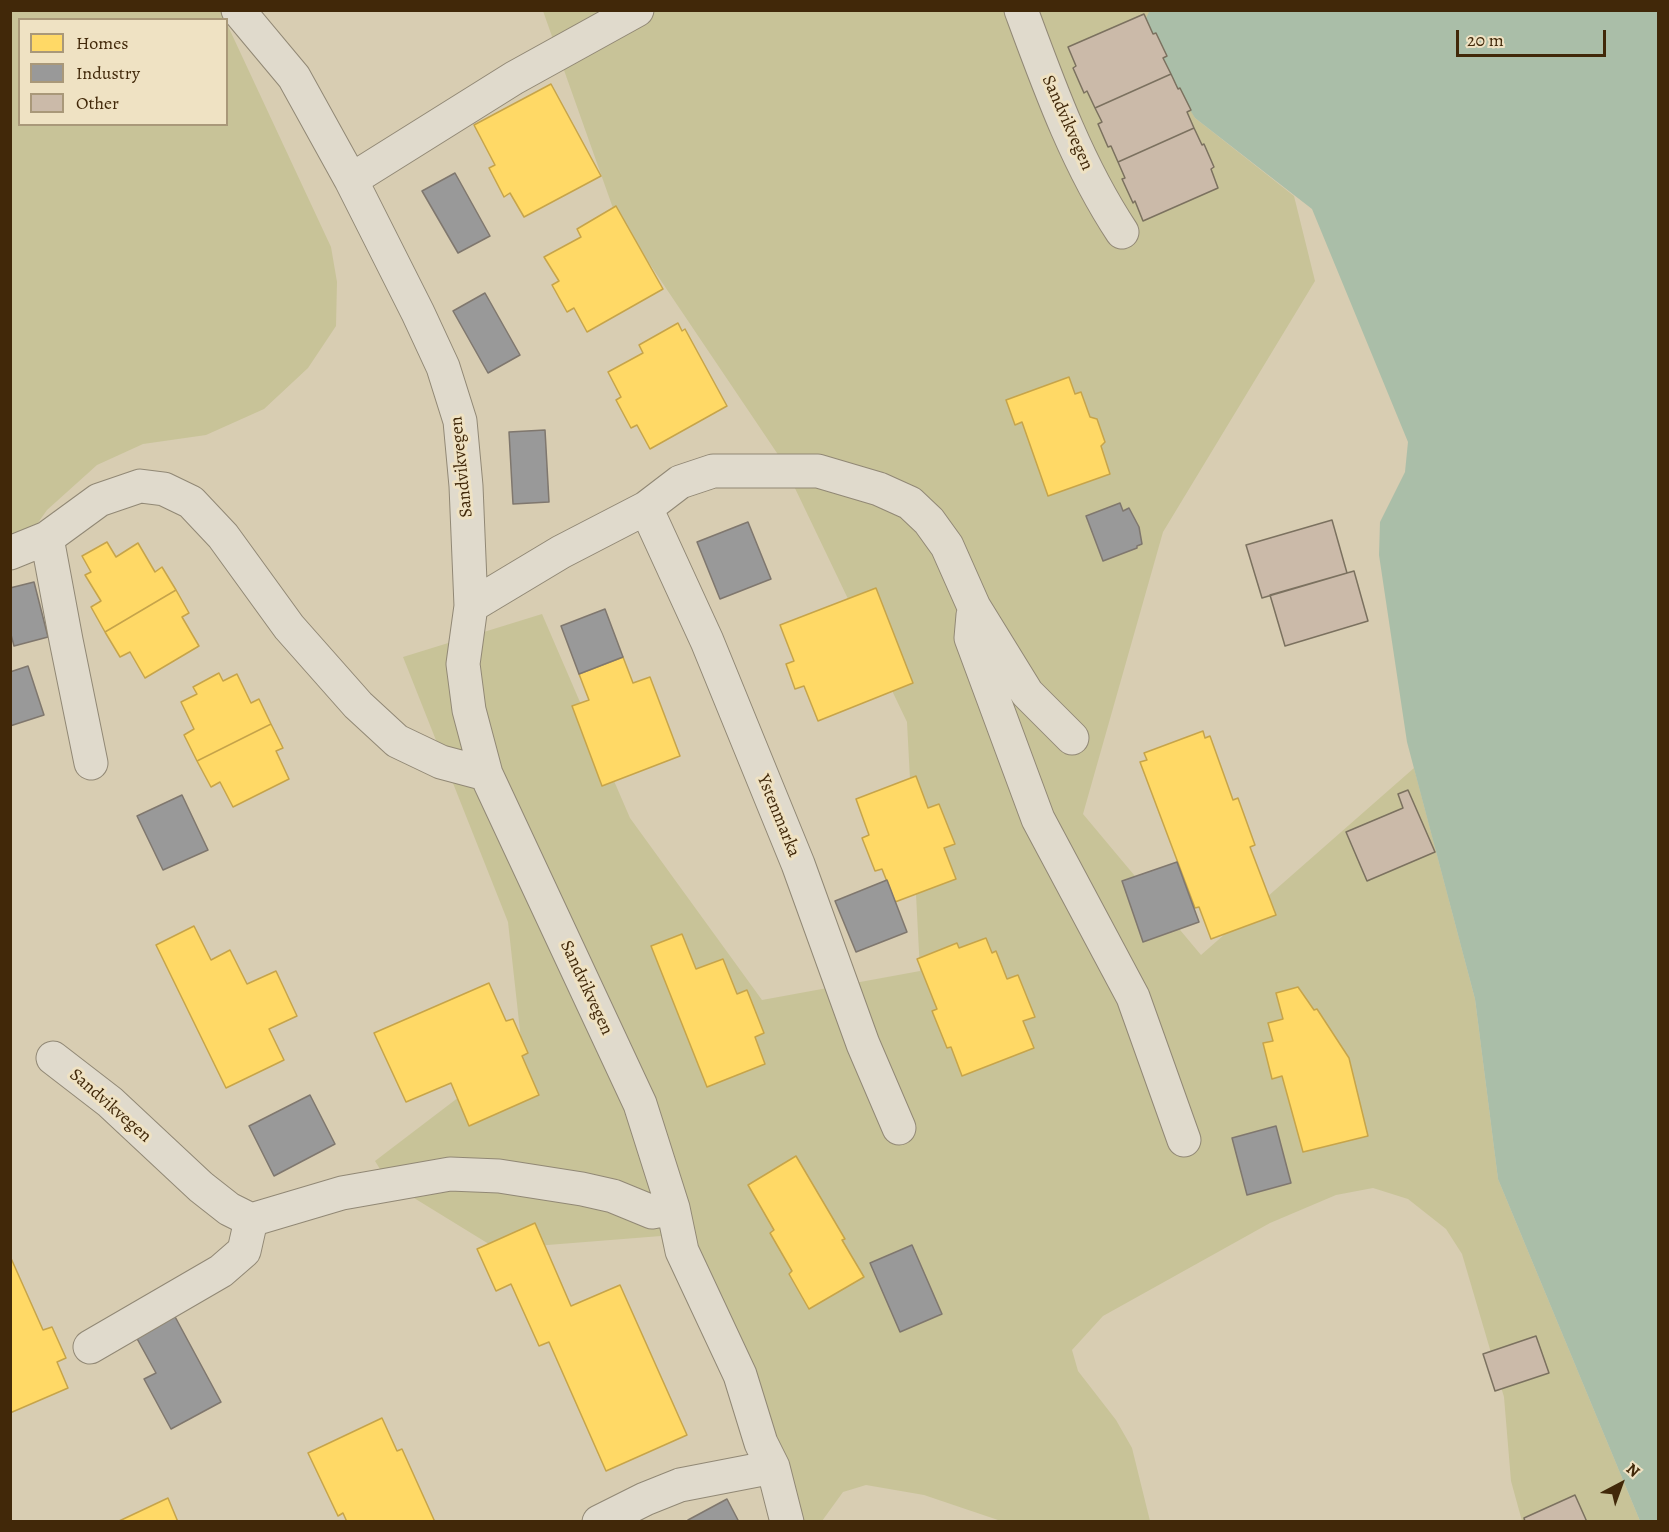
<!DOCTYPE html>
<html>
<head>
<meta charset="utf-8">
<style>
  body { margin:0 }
  #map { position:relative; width:1669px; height:1532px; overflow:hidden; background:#d8cdb2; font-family:Alegreya,serif }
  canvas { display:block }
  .frame { position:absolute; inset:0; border:12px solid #412809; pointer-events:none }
  .legend { position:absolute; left:18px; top:18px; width:210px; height:108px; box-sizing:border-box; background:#efe2c3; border:2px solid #a99879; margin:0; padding:8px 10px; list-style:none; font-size:18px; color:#412809 }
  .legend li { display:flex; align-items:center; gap:12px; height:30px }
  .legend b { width:30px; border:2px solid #a99879 }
  .north { position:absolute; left:1591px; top:1454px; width:60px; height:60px; -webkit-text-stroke:4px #efe2c3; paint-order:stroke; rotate:41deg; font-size:16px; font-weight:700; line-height:24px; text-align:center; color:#412809 }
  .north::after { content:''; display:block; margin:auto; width:21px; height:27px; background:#412809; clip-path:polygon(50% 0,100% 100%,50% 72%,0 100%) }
  .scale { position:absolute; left:1456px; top:30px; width:150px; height:27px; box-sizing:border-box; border:3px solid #412809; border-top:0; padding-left:8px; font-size:18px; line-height:21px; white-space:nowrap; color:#412809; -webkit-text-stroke:4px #efe2c3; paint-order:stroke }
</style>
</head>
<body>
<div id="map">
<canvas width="1669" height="1532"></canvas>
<div class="frame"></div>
<ul class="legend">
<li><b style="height:16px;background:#ffd966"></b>Homes</li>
<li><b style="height:16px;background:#999"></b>Industry</li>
<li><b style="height:16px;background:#cbbaa9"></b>Other</li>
</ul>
<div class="north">N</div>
<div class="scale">20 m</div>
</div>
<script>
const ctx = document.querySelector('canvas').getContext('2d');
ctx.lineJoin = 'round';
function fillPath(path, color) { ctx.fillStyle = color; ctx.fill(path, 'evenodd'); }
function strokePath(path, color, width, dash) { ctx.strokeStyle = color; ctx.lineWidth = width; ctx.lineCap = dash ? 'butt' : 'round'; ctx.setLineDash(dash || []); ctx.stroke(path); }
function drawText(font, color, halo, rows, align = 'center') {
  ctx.font = font + ' Alegreya,serif'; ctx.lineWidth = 6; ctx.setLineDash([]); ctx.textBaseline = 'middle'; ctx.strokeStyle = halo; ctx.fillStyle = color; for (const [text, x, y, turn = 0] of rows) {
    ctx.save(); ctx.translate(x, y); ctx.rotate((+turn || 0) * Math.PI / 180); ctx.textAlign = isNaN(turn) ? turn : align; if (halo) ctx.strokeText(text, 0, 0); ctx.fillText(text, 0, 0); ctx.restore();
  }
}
fillPath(new Path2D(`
  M11,11H220L225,19L20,20V124H226L227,24L331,247L337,282L336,326L308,368L264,409L206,435L143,444L97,465L47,510L18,551L11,558Z
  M543,11H1150L1144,22L1195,118L1294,196L1315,281L1163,532L1083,814L1201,955L1414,768L1475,999L1498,1179L1640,1521H1522L1511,1481L1504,1397L1462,1254L1446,1229L1408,1199L1373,1188L1336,1195L1270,1223L1103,1316L1072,1350L1078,1371L1116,1420L1132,1448L1150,1521H1001L924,1495L866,1485L843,1492L822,1521L777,1522L743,1387L663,1246L661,1236L497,1249L388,1182L375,1161L522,1049L508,922L403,657L542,614L630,818L762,1000L920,971L907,722L781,459L614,211Z`), '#c8c398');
fillPath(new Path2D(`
  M1150,10L1658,11V1521H1640L1498,1179L1475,999L1407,742L1379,555L1380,522L1405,472L1408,442L1312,209L1195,118L1148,43L1144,22Z`), '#aabea8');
const homes = new Path2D(`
  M551,84L601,176L524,217L510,193L504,197L489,168L495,165L474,125Z
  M616,206L663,289L587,332L574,308L567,312L552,285L559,281L544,257L581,237L577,229Z
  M678,323L682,331L685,329L727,406L650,449L637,425L631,428L616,400L621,397L608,372L643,353L639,345Z
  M1069,377L1075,394L1081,392L1090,417L1097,419L1105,442L1101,446L1110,474L1048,496L1022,422L1015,425L1006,400Z
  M107,542L116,557L138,543L155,572L162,567L176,590L105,632L91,607L101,601L85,575L91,572L82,556Z
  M876,588L913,683L818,721L804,686L795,689L786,664L794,661L780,625Z
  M176,590L189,613L182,617L199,646L145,678L130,652L120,657L105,632Z
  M623,657L633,683L650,677L680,756L602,786L572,706L589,700L579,674Z
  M219,673L223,681L237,674L251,703L259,699L271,724L197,761L184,735L194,729L181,702L197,694L193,687Z
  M271,724L283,748L276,751L289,779L233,807L220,782L211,787L197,761Z
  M1203,731L1205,738L1210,736L1233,800L1238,798L1255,845L1250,847L1276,915L1211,939L1199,907L1195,908L1140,762L1147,760L1144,753Z
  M916,776L928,808L939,804L955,844L944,848L956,879L895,902L882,869L875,871L862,838L869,835L856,799Z
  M194,926L211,960L230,950L247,984L276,971L297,1016L269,1029L284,1060L226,1088L156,945Z
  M682,934L696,969L723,959L737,994L747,990L764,1033L755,1037L765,1064L707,1087L651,946Z
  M986,938L992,953L996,951L1007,979L1018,975L1035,1017L1023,1021L1034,1048L962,1076L951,1047L947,1048L932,1011L937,1009L917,959L957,943L959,948Z
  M489,983L506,1021L513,1019L528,1053L522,1056L539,1095L469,1126L451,1083L406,1102L374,1033Z
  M1298,987L1314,1010L1317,1009L1349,1058L1368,1136L1303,1152L1282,1076L1272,1079L1263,1043L1273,1041L1268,1023L1283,1019L1276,993Z
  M796,1156L845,1239L842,1240L864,1277L809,1309L789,1274L792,1271L770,1233L774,1230L748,1185Z
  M535,1223L571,1306L620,1285L687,1435L606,1471L549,1342L539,1346L511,1284L496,1291L477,1249Z
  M10,1256L43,1330L52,1327L66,1358L57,1362L68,1388L10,1413Z
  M382,1418L397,1451L402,1449L435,1522H347L343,1513L338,1516L308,1453Z
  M168,1498L178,1522H117Z`);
fillPath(homes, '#ffd966');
strokePath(homes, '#c6a44a', 1.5);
const industry = new Path2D(`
  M455,173L490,236L458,253L422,191Z
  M485,293L520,355L488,373L453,311Z
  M545,430L549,502L513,504L509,432Z
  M1120,503L1123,511L1129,508L1139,527L1142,544L1137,546V548L1103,561L1086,516Z
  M748,522L771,579L720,599L697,542Z
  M34,582L48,637L14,646L10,631V588Z
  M605,609L623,657L579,674L561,626Z
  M28,666L44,715L10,726V672Z
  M182,795L208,850L163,870L137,816Z
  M1177,862L1199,922L1143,942L1122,881Z
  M887,880L907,932L856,952L835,901Z
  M310,1095L335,1144L274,1176L249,1126Z
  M1276,1126L1291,1183L1247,1195L1232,1138Z
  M912,1245L942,1314L900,1332L870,1263Z
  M173,1313L221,1402L171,1429L144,1379L156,1373L135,1335Z
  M727,1499L739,1522H688V1520Z`);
fillPath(industry, '#999');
strokePath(industry, '#7f776e', 1.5);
const building = new Path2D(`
  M1144,14L1153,34L1156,33L1167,56L1163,58L1171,74L1095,108L1087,91L1084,93L1073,68L1076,66L1068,47Z
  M1171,74L1178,89L1180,88L1191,110L1187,112L1194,128L1118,162L1111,146L1108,147L1098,124L1102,122L1095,108Z
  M1194,128L1202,145L1204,144L1214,167L1211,169L1218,188L1143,221L1135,201L1133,203L1122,179L1125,178L1118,162Z
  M1332,520L1347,573L1262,598L1246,545Z
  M1354,571L1368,621L1285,646L1270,595Z
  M1408,790L1435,852L1367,881L1346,832L1403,808L1398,794Z
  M1536,1336L1549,1373L1495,1391L1483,1354Z
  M1575,1495L1587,1522H1525L1524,1518Z`);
fillPath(building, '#cbbaa9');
strokePath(building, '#7b715f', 1.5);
const minor = new Path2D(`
  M238,10L294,77L351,180L418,313L443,367L460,421L466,486L471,606L463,664L469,710L486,774L640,1104L673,1208L682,1251L740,1375L761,1443L773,1467L787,1522
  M1021,10C1049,86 1077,164 1122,232
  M351,180L514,78L637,10
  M646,508L707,641L798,864L863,1044L899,1128
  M47,538L66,640L91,763
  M10,553L47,538L99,500L140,486L164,489L191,502L223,536L289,627L358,705L397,741L441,762L486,774
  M471,606L561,552L646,508L680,482L713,471H818L879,489L910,503L929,521L947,546L974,607L1027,693L1072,738
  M973,615L971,638L1038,819L1133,997L1184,1140
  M53,1058L110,1102L201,1187L229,1209L251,1220L342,1193L450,1174L499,1176L582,1189L613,1196L652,1212L673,1208
  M90,1347L221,1271L244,1251L251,1220
  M599,1522L645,1499L680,1485L773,1467`);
strokePath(minor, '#918875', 35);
strokePath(minor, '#e0dacc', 33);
drawText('18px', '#412809', '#efe2c3', [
  ["Sandvikvegen",1067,123,66],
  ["Sandvikvegen",462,467,-96],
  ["Ystenmarka",778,816,68],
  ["Sandvikvegen",586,988,65],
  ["Sandvikvegen",110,1106,41]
]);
</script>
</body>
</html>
